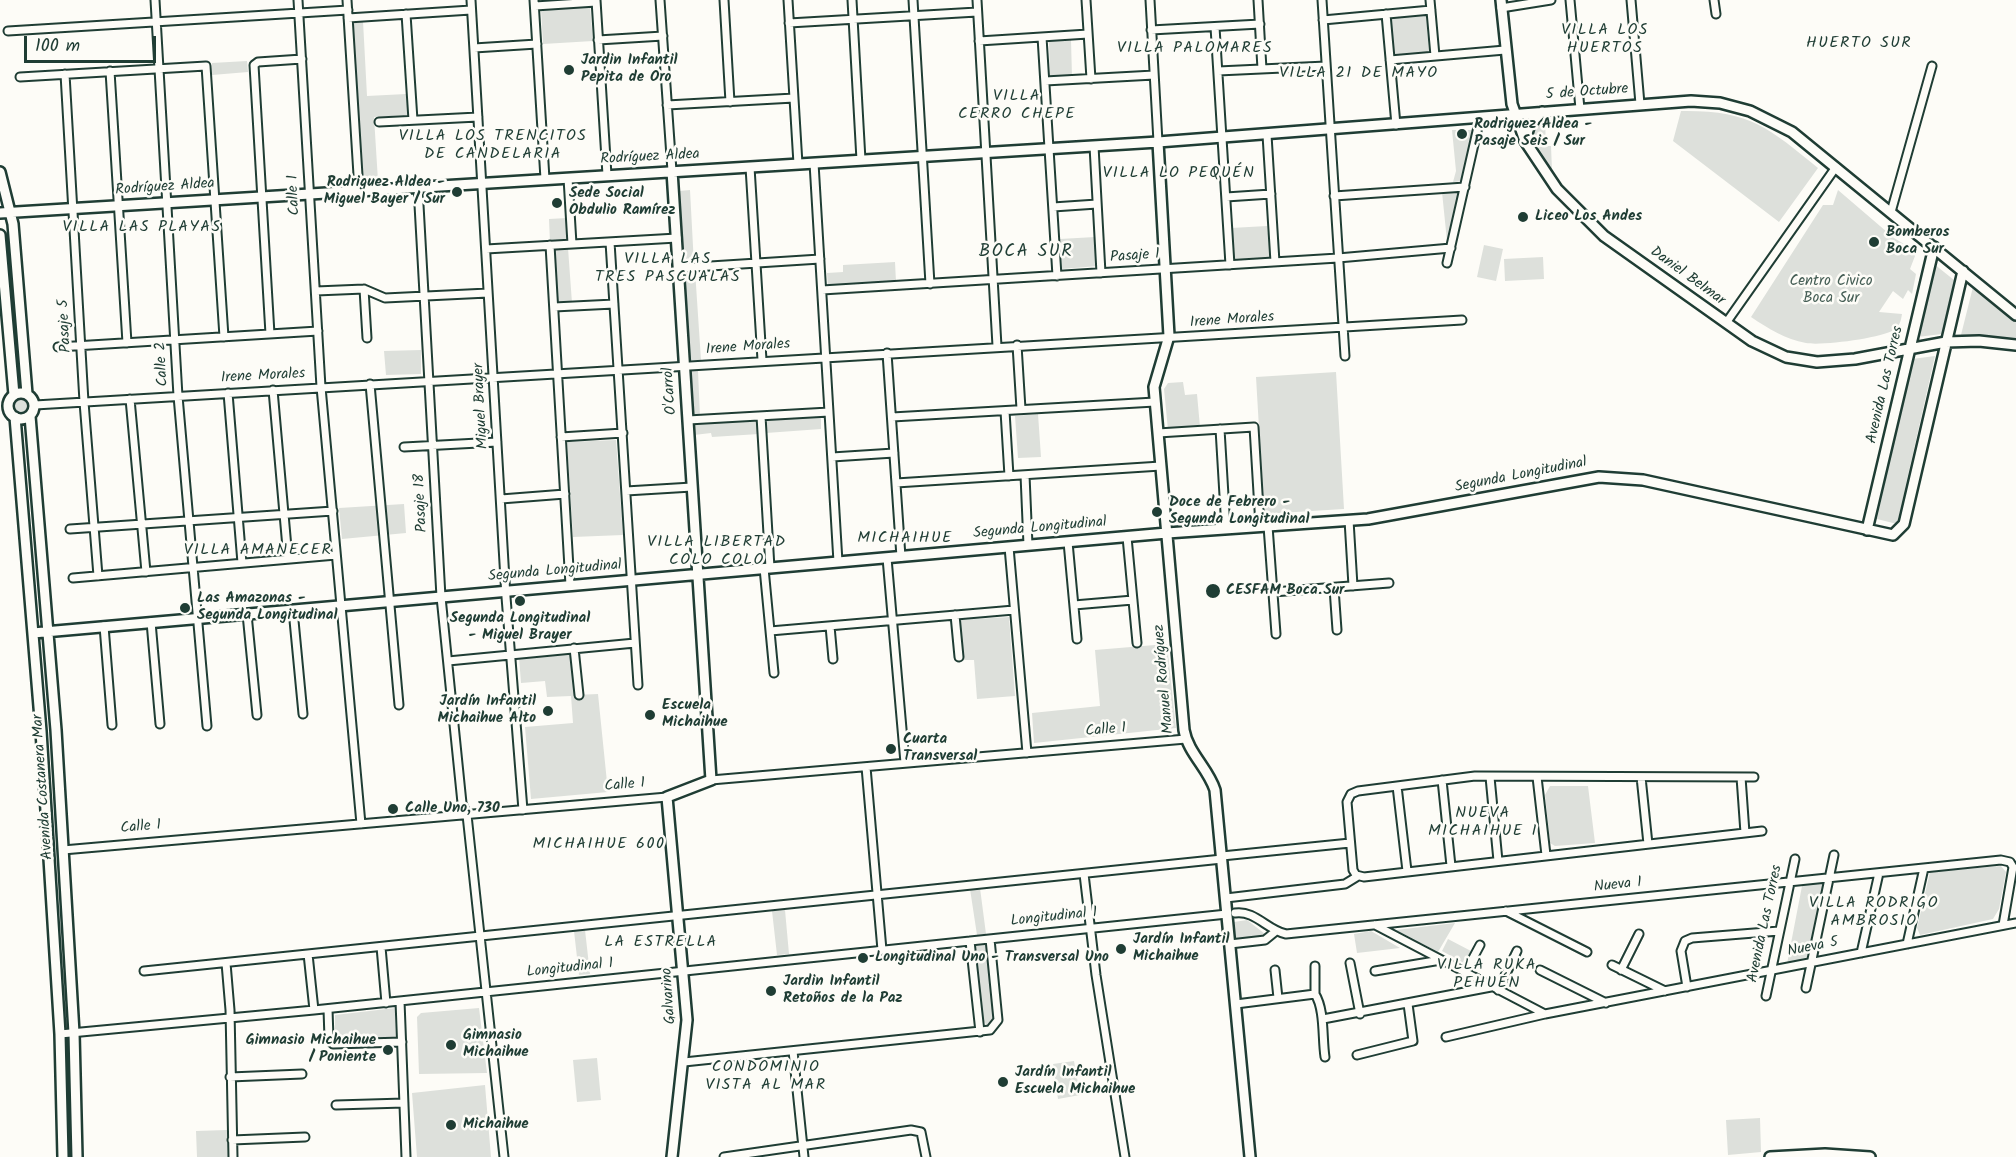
<!DOCTYPE html>
<html>
<head>
<meta charset="utf-8">
<style>
  body { margin:0 }
  #map { position:relative; width:2016px; height:1157px; overflow:hidden; background:#fdfcf7; font-family:Kalam,sans-serif }
  canvas { display:block }
  .scale { position:absolute; left:24px; top:36px; width:132px; height:27px; box-sizing:border-box; border:3px solid #1f3d34; border-top:0; padding-left:8px; font-size:18px; line-height:21px; white-space:nowrap; color:#1f3d34; -webkit-text-stroke:4px #fdfcf7; paint-order:stroke }
</style>
</head>
<body>
<div id="map">
<canvas width="2016" height="1157"></canvas>
<div class="scale">100 m</div>
</div>
<script>
const ctx = document.querySelector('canvas').getContext('2d');
ctx.lineJoin = 'round';
function fillPath(path, color) { ctx.fillStyle = color; ctx.fill(path, 'evenodd'); }
function strokePath(path, color, width, dash) { ctx.strokeStyle = color; ctx.lineWidth = width; ctx.lineCap = dash ? 'butt' : 'round'; ctx.setLineDash(dash || []); ctx.stroke(path); }
function drawText(font, color, halo, rows, align = 'center') {
  ctx.font = font + ' Kalam,sans-serif'; ctx.lineWidth = 5; ctx.setLineDash([]); ctx.textBaseline = 'middle'; ctx.strokeStyle = halo; ctx.fillStyle = color; for (const [text, x, y, turn = 0] of rows) {
    ctx.save(); ctx.translate(x, y); ctx.rotate((+turn || 0) * Math.PI / 180); ctx.textAlign = isNaN(turn) ? turn : align; if (halo) ctx.strokeText(text, 0, 0); ctx.fillText(text, 0, 0); ctx.restore();
  }
}
fillPath(new Path2D(`
  M590,6L593,41L543,44L541,10Z
  M1426,14L1429,52L1394,55L1390,17Z
  M352,21H363L367,96L406,94L408,115L374,117L378,181L362,182Z
  M1071,40L1072,77H1050L1049,41Z
  M247,61L248,72L212,75V63Z
  M1681,111C1749,110 1768,127 1818,168L1779,222L1673,141Z
  M1538,121H1545L1546,146H1551L1552,170L1532,137V132Z
  M1452,130H1474L1462,181L1453,182L1456,171Z
  M690,190L694,265L683,266L679,191Z
  M1838,190L1894,238L1912,249L1915,256L1910,269L1916,274L1912,294L1908,290L1903,299L1893,291L1879,312L1902,314C1901,320 1900,326 1894,330C1881,338 1822,346 1806,343C1785,339 1769,329 1751,317L1823,205H1833Z
  M1459,191L1447,241L1442,192Z
  M567,218L568,238L564,242L550,243L549,219Z
  M1267,226L1271,256L1268,259L1234,262L1231,228Z
  M1095,237L1098,266L1062,269L1060,239Z
  M1484,245L1503,249L1496,281L1477,277Z
  M568,248L572,303L558,304L555,301L553,252L555,249Z
  M1543,257L1544,279L1505,281L1504,259Z
  M895,262L896,282L828,287L827,273L843,272V265Z
  M1934,264L1954,280L1942,334L1917,337Z
  M695,270L701,360H690L684,271Z
  M1973,287L2016,320V340L1992,336L1961,335Z
  M421,350V374L386,375L384,351Z
  M1935,356L1897,524L1877,519L1912,359Z
  M690,371H698L700,417L692,418Z
  M1336,372L1344,509L1264,514L1256,377Z
  M1183,382L1185,395L1197,394L1200,427L1168,430L1164,389L1168,383Z
  M13 405a9 9 0 1 1 18 0a9 9 0 1 1-18 0Z
  M1038,414L1041,457L1018,458L1015,416Z
  M821,416V429L766,433V419Z
  M757,420L759,434L712,437L711,433L694,435L693,424Z
  M616,440L623,535L573,537L567,442Z
  M404,504L406,533L342,539L339,508Z
  M1009,617L1015,696L977,699L974,660H962L959,620Z
  M1167,644L1176,728L1034,743L1032,713L1100,706L1095,650Z
  M567,652L572,655L575,695L598,694L608,792L531,799L525,727L573,723L571,696L547,697L545,681L521,683L519,657Z
  M1550,786H1588L1595,843L1555,846L1550,843L1545,795Z
  M2001,866L2006,872L1999,909L1993,919L1920,935L1917,928L1930,872Z
  M1822,882L1824,885L1807,957L1787,964L1802,886L1804,883Z
  M980,888L986,934L977,935L970,889Z
  M785,910L789,954L777,955L772,911Z
  M1247,920L1265,934L1263,937L1236,941L1234,922Z
  M1455,923L1438,952L1396,930Z
  M585,930L590,974L579,975L574,931Z
  M1371,931L1400,948L1357,953L1354,934Z
  M1448,939L1471,951L1464,963L1442,951Z
  M986,945L993,1019L992,1023L987,1025L983,1021L975,946Z
  M395,1008L396,1039L335,1040V1015Z
  M479,1008L487,1073L419,1074L417,1017L421,1013Z
  M597,1058L601,1100L577,1102L573,1060Z
  M1074,1061L1080,1095L1058,1099L1053,1064Z
  M485,1085L491,1157H417L412,1093Z
  M1760,1118L1761,1152L1728,1155L1726,1120Z
  M227,1130L228,1157H197L196,1131Z`), '#dde0db');
const street = new Path2D(`
  M155,0L178,396L207,726
  M298,0L321,387L361,824
  M347,0L359,191
  M471,0L506,597L523,810
  M534,0L545,179
  M596,0L607,175
  M660,0L672,171
  M724,0L730,102
  M788,0L798,164
  M852,0L861,160
  M913,0L930,284
  M977,0L997,346
  M1086,0L1091,79
  M1150,0L1158,142
  M1258,0L1262,69
  M1322,0L1345,356
  M1430,0L1435,56
  M1570,0L1580,109
  M1631,0L1640,104
  M1714,0L1716,14
  M535,6L596,2
  M1501,8L1551,0
  M406,14L413,120
  M1386,14L1396,125
  M348,18L471,10
  M1323,20L1431,10
  M789,23L977,12
  M1215,27L1230,265
  M1151,30L1260,24
  M8,31L348,10
  M1042,37L1057,276
  M598,40L663,36
  M979,41L1088,34
  M474,48L537,44
  M1390,60L1505,50
  M110,71L127,343
  M1218,71L1326,66
  M65,74L84,402L98,576
  M20,77L206,66L224,337
  M1045,81L1154,75
  M667,105L794,98
  M379,122L478,117
  M1267,135L1275,262
  M1094,146L1101,273
  M814,163L838,562
  M750,167L762,360
  M568,178L572,244
  M418,187L441,597L462,803L467,815L504,1157
  M1334,196L1465,187
  M1226,197L1271,194
  M1053,207L1097,204
  M1891,212L1932,66
  M610,242L638,685
  M550,245L570,585
  M486,249L677,238
  M1447,263L1480,118
  M679,268L820,259
  M364,289L367,338
  M822,290L1338,258L1451,248
  M316,291L364,289L385,298L488,293
  M554,307L614,304
  M1726,323L1836,167
  M270,334L254,65L258,62L302,59
  M1017,345L1021,409
  M58,347L318,331
  M887,353L901,557
  M370,384L399,705
  M273,390L288,559
  M228,393L242,563
  M130,399L146,572
  M35,405L1462,320
  M1005,411L1009,476
  M761,416L770,568
  M892,417L1155,402
  M688,420L829,412
  M1220,429L1226,529
  M1158,433L1254,427L1260,526
  M561,437L623,433
  M404,447L497,442
  M832,457L894,453
  M1025,475L1028,545
  M896,483L1161,466
  M626,491L692,487
  M501,499L565,494
  M1349,520L1353,586
  M1268,526L1276,634
  M70,529L333,511
  M1127,537L1137,643
  M1068,542L1077,639
  M1009,547L1027,753
  M887,558L905,763
  M764,568L774,673
  M73,578L336,555
  M1334,588L1337,630
  M1273,592L1389,583
  M1074,605L1133,600
  M293,610L303,714
  M247,614L257,715
  M955,615L959,657
  M151,622L160,724
  M104,626L112,725
  M830,626L833,659
  M770,631L1014,610
  M574,648L579,695
  M448,661L635,643
  M866,767L882,950
  M1490,777L1498,861
  M1537,777L1546,855
  M1641,777L1648,844
  M1741,777L1745,833
  M1754,777L1475,776L1358,791L1351,794L1347,802L1353,870L1356,875L1364,877L1762,831
  M711,780L1186,739
  M1442,780L1451,866
  M1397,786L1407,871
  M63,850L667,797
  M1222,856L1350,843
  M1084,874L1096,975L1125,1157
  M1226,898L1345,884L1358,876
  M1506,911L1587,952
  M1235,913C1255,910 1267,930 1286,934L2001,860L2010,862L2013,867L2003,925
  M1375,925L1545,1014
  M970,941L980,1032
  M1230,944L1265,940L1276,931
  M1907,944L1924,868
  M381,947L386,1003
  M1861,953L1879,873
  M308,954L314,1010
  M226,963L230,1010L233,1157
  M1350,963L1360,1014
  M1612,965L1665,991
  M1315,966V994
  M1275,970L1278,998
  M1540,970L1606,1003
  M1621,970L1639,934
  M144,971L1222,859
  M1375,971L1441,960
  M1465,973L1480,945
  M1687,987L1681,951L1685,941L1692,938L1779,931
  M1806,988L1834,855
  M1498,990L1517,951
  M1315,994C1325,1010 1322,1038 1325,1057
  M1766,996L1795,859
  M400,1001L406,1157
  M1236,1004L1315,994
  M328,1009L329,1039L333,1044L402,1042
  M1323,1019L1491,987
  M60,1034L314,1010L1227,914
  M1446,1037L1545,1014L2016,923
  M793,1051L804,1157
  M1357,1055L1413,1041L1408,1004
  M684,1062L990,1030L998,1020L990,939
  M230,1077L302,1074
  M336,1105L404,1103
  M232,1140L305,1137
  M724,1157L911,1130L921,1132L926,1157`);
const secondary = new Path2D(`
  M1501,0L1512,104L1525,141L1557,189L1604,236L1752,341L1786,357L1817,362L1855,359L1946,342L1979,341L2016,345
  M1525,140L1530,124L1542,112
  M1158,142L1169,336L1154,387L1184,730C1188,753 1208,768 1215,790L1250,1157
  M672,171L711,780L667,797L687,1020L672,1157
  M0,172L13,224L27,394
  M0,213L1158,142L1691,101L1720,103L1750,111L1792,132L2016,315
  M0,235L14,395
  M8 406a13 13 0 1 1 26 0a13 13 0 1 1-26 0Z
  M30,416L56,730L74,1033L77,1157
  M15,417L41,731L60,1034L63,1157
  M1867,530L1934,247
  M33,633L1167,533L1368,519L1599,477L1643,480L1893,535L1904,524L1963,271
  M1770,1157L1825,1154L1870,1157`);
strokePath(street, '#1f3d34', 11);
strokePath(secondary, '#1f3d34', 14);
strokePath(street, '#fdfcf7', 7);
strokePath(secondary, '#fdfcf7', 9);
for (const [x, y, r, color] of [
  [569,70,6,"#1f3d34"],
  [1462,134,6,"#1f3d34"],
  [457,192,6,"#1f3d34"],
  [557,203,6,"#1f3d34"],
  [1523,217,6,"#1f3d34"],
  [1874,242,6,"#1f3d34"],
  [1157,512,6,"#1f3d34"],
  [1213,591,8,"#1f3d34"],
  [520,601,6,"#1f3d34"],
  [185,608,6,"#1f3d34"],
  [548,711,6,"#1f3d34"],
  [650,715,6,"#1f3d34"],
  [891,749,6,"#1f3d34"],
  [393,809,6,"#1f3d34"],
  [1121,949,6,"#1f3d34"],
  [863,958,6,"#1f3d34"],
  [771,991,6,"#1f3d34"],
  [451,1045,6,"#1f3d34"],
  [388,1050,6,"#1f3d34"],
  [1003,1082,6,"#1f3d34"],
  [451,1125,6,"#1f3d34"]
]) { const dot = new Path2D(); dot.arc(x, y, r, 0, 2 * Math.PI); ctx.fillStyle = color; ctx.fill(dot); strokePath(dot, '#fdfcf7', 2); }
drawText('bold 15px', '#1f3d34', '#fdfcf7', [
  ["Jardin Infantil",581,61],
  ["Pepita de Oro",581,78],
  ["Rodriguez Aldea -",1474,125],
  ["Pasaje Seis / Sur",1474,142],
  ["Rodriguez Aldea -",445,183,"right"],
  ["Miguel Bayer / Sur",445,200,"right"],
  ["Sede Social",569,194],
  ["Obdulio Ramírez",569,211],
  ["Liceo Los Andes",1535,217],
  ["Bomberos",1886,233],
  ["Boca Sur",1886,250],
  ["Doce de Febrero -",1169,503],
  ["Segunda Longitudinal",1169,520],
  ["CESFAM Boca Sur",1226,591],
  ["Las Amazonas -",197,599],
  ["Segunda Longitudinal",197,616],
  ["Segunda Longitudinal",520,619,"center"],
  ["- Miguel Brayer",520,636,"center"],
  ["Jardín Infantil",536,702,"right"],
  ["Michaihue Alto",536,719,"right"],
  ["Escuela",662,706],
  ["Michaihue",662,723],
  ["Cuarta",903,740],
  ["Transversal",903,757],
  ["Calle Uno, 730",405,809],
  ["Jardín Infantil",1133,940],
  ["Michaihue",1133,957],
  ["Longitudinal Uno - Transversal Uno",875,958],
  ["Jardin Infantil",783,982],
  ["Retoños de la Paz",783,999],
  ["Gimnasio",463,1036],
  ["Michaihue",463,1053],
  ["Gimnasio Michaihue",376,1041,"right"],
  ["/ Poniente",376,1058,"right"],
  ["Jardín Infantil",1015,1073],
  ["Escuela Michaihue",1015,1090],
  ["Michaihue",463,1125]
], 'left');
drawText('15px', '#1f3d34', '#fdfcf7', [
  ["5 de Octubre",1587,93,-4],
  ["Rodríguez Aldea",650,158,-3],
  ["Rodríguez Aldea",165,188,-4],
  ["Calle 1",295,195,-93],
  ["Pasaje 1",1135,257,-4],
  ["Daniel Belmar",1687,277,36],
  ["Irene Morales",1232,321,-4],
  ["Pasaje 5",66,326,-93],
  ["Irene Morales",748,348,-4],
  ["Calle 2",163,364,-93],
  ["Irene Morales",263,377,-3],
  ["Avenida Las Torres",1886,385,-77],
  ["O'Carrol",671,391,-94],
  ["Miguel Brayer",482,406,-93],
  ["Segunda Longitudinal",1521,476,-11],
  ["Pasaje 18",422,503,-93],
  ["Segunda Longitudinal",1040,529,-5],
  ["Segunda Longitudinal",555,572,-5],
  ["Manuel Rodríguez",1165,679,-95],
  ["Calle 1",1106,731,-5],
  ["Calle 1",625,786,-5],
  ["Avenida Costanera Mar",44,787,-94],
  ["Calle 1",141,828,-5],
  ["Nueva 1",1618,886,-6],
  ["Longitudinal 1",1054,918,-6],
  ["Avenida Las Torres",1766,924,-78],
  ["Nueva 5",1813,948,-11],
  ["Longitudinal 1",570,969,-6],
  ["Galvarino",670,996,-94]
]);
drawText('15px', '#455e55', '#fdfcf7', [
  ["Centro Civico",1831,282],
  ["Boca Sur",1831,299]
]);
ctx.letterSpacing = '1.5px';
drawText('16px', '#1f3d34', '#fdfcf7', [
  ["VILLA LOS",1605,31],
  ["HUERTOS",1605,49],
  ["HUERTO SUR",1859,44],
  ["VILLA PALOMARES",1195,49],
  ["VILLA 21 DE MAYO",1359,74],
  ["VILLA",1017,97],
  ["CERRO CHEPE",1017,115],
  ["VILLA LOS TRENCITOS",493,137],
  ["DE CANDELARIA",493,155],
  ["VILLA LO PEQUÉN",1179,174],
  ["VILLA LAS PLAYAS",142,228],
  ["VILLA LAS",668,260],
  ["TRES PASCUALAS",668,278],
  ["MICHAIHUE",905,539],
  ["VILLA LIBERTAD",717,543],
  ["COLO COLO",717,561],
  ["VILLA AMANECER",258,551],
  ["NUEVA",1483,814],
  ["MICHAIHUE I",1483,832],
  ["MICHAIHUE 600",599,845],
  ["VILLA RODRIGO",1874,904],
  ["AMBROSIO",1874,922],
  ["LA ESTRELLA",661,943],
  ["VILLA RUKA",1487,966],
  ["PEHUÉN",1487,984],
  ["CONDOMINIO",766,1068],
  ["VISTA AL MAR",766,1086]
]);
ctx.letterSpacing = '0px';
ctx.letterSpacing = '1.5px';
drawText('18px', '#1f3d34', '#fdfcf7', [
  ["BOCA SUR",1026,253]
]);
ctx.letterSpacing = '0px';
</script>
</body>
</html>
